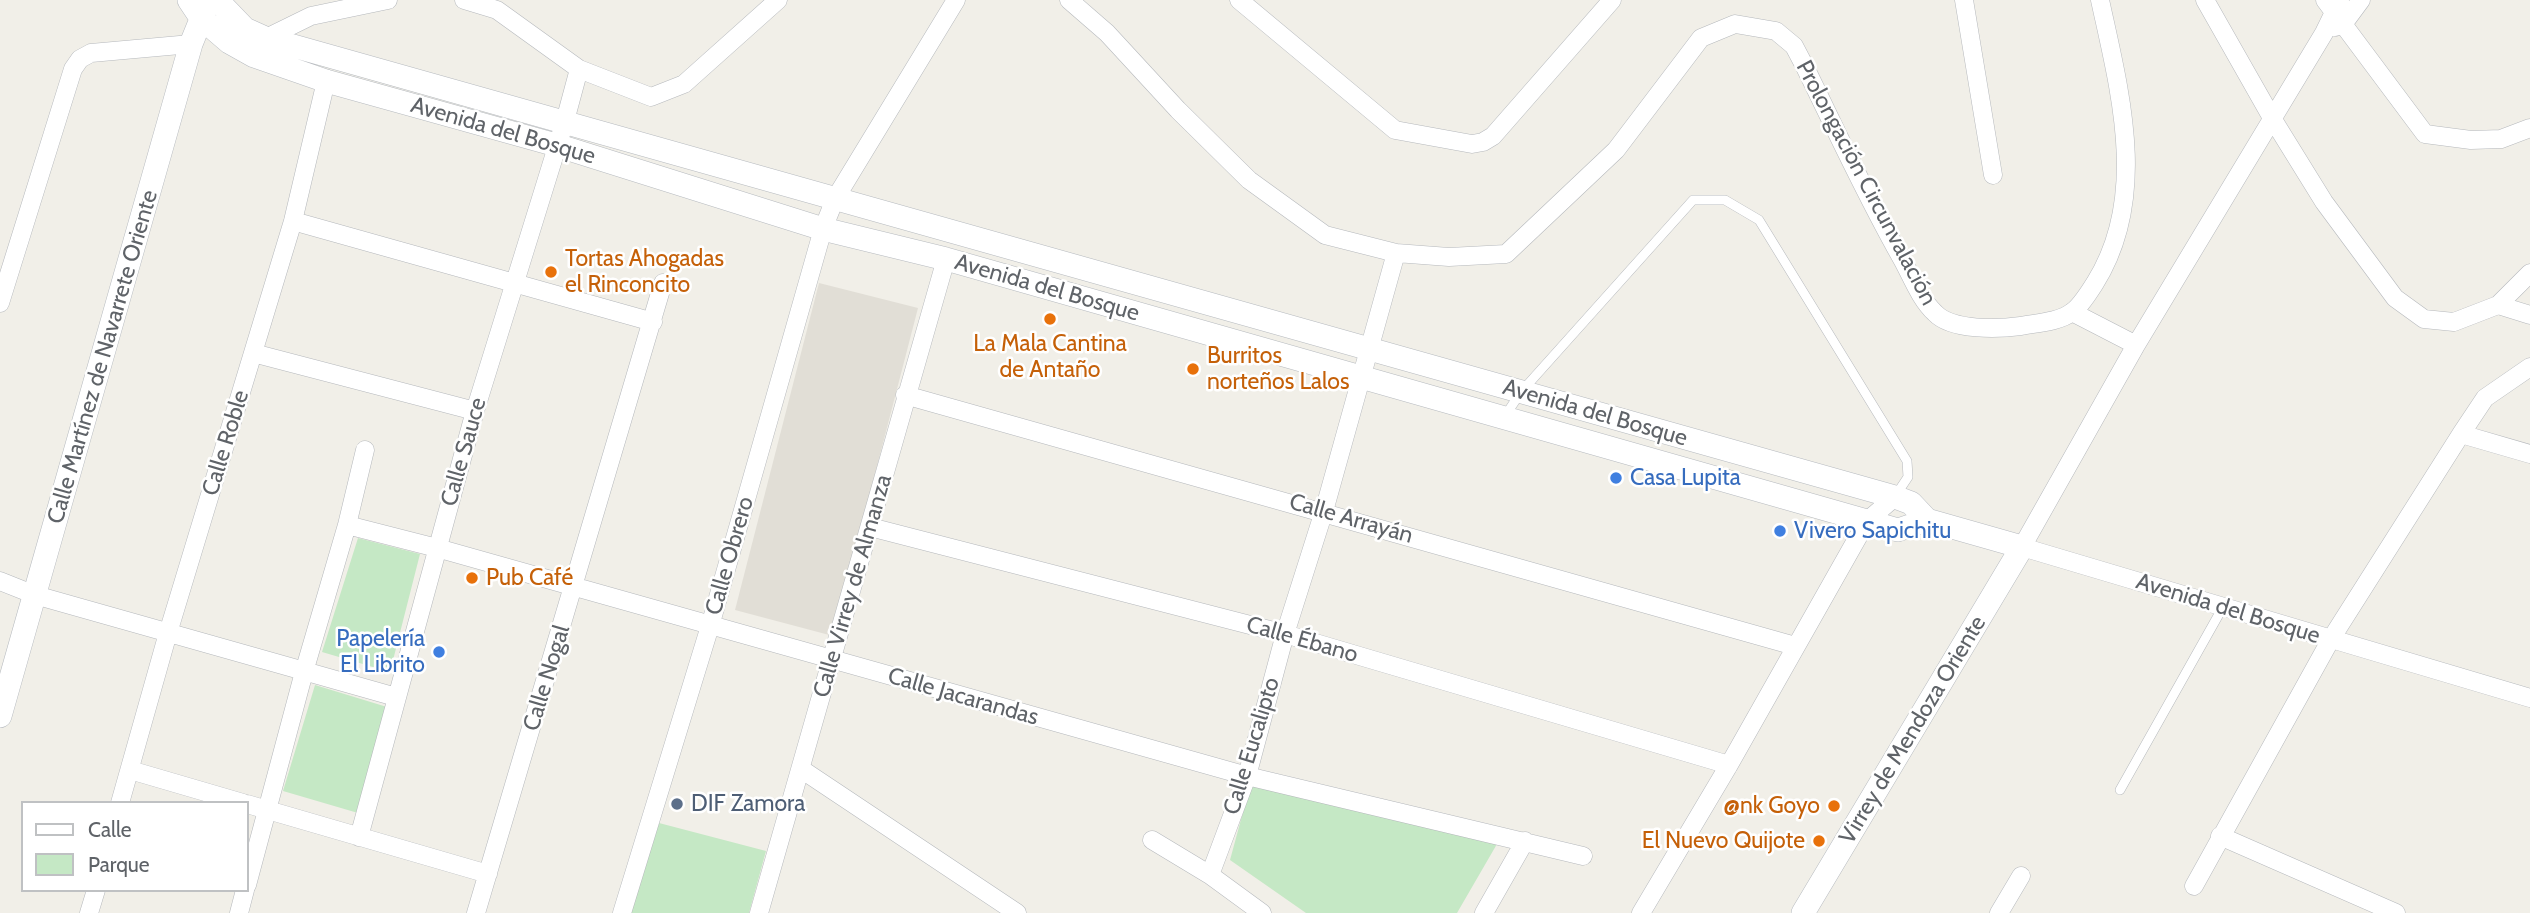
<!DOCTYPE html>
<html>
<head>
<meta charset="utf-8">
<style>
  body { margin:0 }
  #map { position:relative; width:2530px; height:913px; overflow:hidden; background:#f1efe8; font-family:Cabin,sans-serif }
  canvas { display:block }
  .legend { position:absolute; left:21px; top:801px; width:228px; height:91px; box-sizing:border-box; background:#fff; border:2px solid #bfc1c3; margin:0; padding:9px 12px; list-style:none; font-size:21px; color:#5f6368 }
  .legend li { display:flex; align-items:center; gap:14px; height:35px }
  .legend b { width:35px; border:2px solid #bfc1c3 }
</style>
</head>
<body>
<div id="map">
<canvas width="2530" height="913"></canvas>
<ul class="legend">
<li><b style="height:9px;background:#fff"></b>Calle</li>
<li><b style="height:19px;background:#c5e8c5"></b>Parque</li>
</ul>
</div>
<script>
const ctx = document.querySelector('canvas').getContext('2d');
ctx.lineJoin = 'round';
function fillPath(path, color) { ctx.fillStyle = color; ctx.fill(path, 'evenodd'); }
function strokePath(path, color, width, dash) { ctx.strokeStyle = color; ctx.lineWidth = width; ctx.lineCap = dash ? 'butt' : 'round'; ctx.setLineDash(dash || []); ctx.stroke(path); }
function drawText(font, color, halo, rows, align = 'center') {
  ctx.font = font + ' Cabin,sans-serif'; ctx.lineWidth = 5; ctx.setLineDash([]); ctx.textBaseline = 'middle'; ctx.strokeStyle = halo; ctx.fillStyle = color; for (const [text, x, y, turn = 0] of rows) {
    ctx.save(); ctx.translate(x, y); ctx.rotate((+turn || 0) * Math.PI / 180); ctx.textAlign = isNaN(turn) ? turn : align; if (halo) ctx.strokeText(text, 0, 0); ctx.fillText(text, 0, 0); ctx.restore();
  }
}
fillPath(new Path2D(`
  M819,283L918,308L833,636L735,610Z`), '#e1ded6');
fillPath(new Path2D(`
  M358,538L420,554L390,672L322,652Z
  M315,685L387,707L358,813L283,791Z
  M1252,779L1497,844L1457,913H1306L1230,860Z
  M659,823L766,851L749,913H630Z`), '#c5e8c5');
const lane = new Path2D(`
  M1505,416L1521,392L1693,200H1725L1759,220L1907,461L1908,477L1896,495
  M2120,790L2223,607`);
const street = new Path2D(`
  M464,0L497,10L579,69L651,97L684,84L778,0
  M1069,0L1107,33L1178,110L1249,180L1325,235L1396,253L1449,257L1506,254L1616,150L1701,38L1735,24L1776,31L1794,46L1804,65C1836,130 1866,196 1902,259C1912,277 1920,299 1935,313C1952,331 1999,329 2021,326C2037,323 2059,322 2072,312C2081,306 2089,292 2095,283C2149,197 2120,92 2100,0
  M1239,0L1395,130L1472,144L1483,142L1493,136L1612,0
  M1964,0L1993,175
  M2205,0L2272,118L2324,202L2395,298L2424,319L2454,322L2498,305L2530,273
  M2325,0L2425,134L2471,140L2501,139L2530,128
  M2340,0L2324,33L2136,345L2022,547L2530,698
  M2335,27L2344,23L2361,0
  M260,41L311,16L388,0
  M293,221L653,322
  M0,303L73,69L80,59L91,53L191,44
  M2498,305L2530,315
  M2072,312L2136,345
  M253,353L475,411
  M905,395L1795,646
  M2461,434L2530,454
  M347,525L437,548L1247,776L1583,856
  M870,527L1285,634L1729,765
  M0,581L35,595L396,697
  M801,769L1017,913
  M130,770L243,803
  M120,803L168,633L293,221L326,81
  M247,804L488,874
  M2220,836L2396,913
  M359,837L475,411L565,121L579,69
  M1152,840L1210,875L1262,913
  M1210,875L1247,776L1285,634L1324,511L1396,253
  M247,885L304,672L347,525L365,450
  M2194,886L2331,639L2461,434L2485,398L2530,367
  M89,913L96,890
  M239,913L245,890
  M476,913L663,283
  M622,913L710,626L823,229L835,199L956,0
  M759,913L946,259
  M1484,913L1525,841
  M1641,913L1729,765L1867,521L1895,497
  M1999,913L2021,876`);
const secondary = new Path2D(`
  M189,0L201,18L229,42L254,56L326,81L556,145L823,229L946,259L1867,521L1898,530L1927,520
  M217,0L245,29L265,38L1895,497L1911,503L1927,520L2022,547L1803,913
  M0,716L191,44L206,7`);
strokePath(lane, '#b5b8bc', 10);
strokePath(street, '#b5b8bc', 19);
strokePath(secondary, '#b6babf', 24);
strokePath(lane, '#fff', 9);
strokePath(street, '#fff', 18);
strokePath(secondary, '#fff', 23);
for (const [x, y, r, color] of [
  [551,272,7,"#e8710a"],
  [1050,319,7,"#e8710a"],
  [1193,369,7,"#e8710a"],
  [1616,478,7,"#3f7fe0"],
  [1780,531,7,"#3f7fe0"],
  [472,578,7,"#e8710a"],
  [439,652,7,"#3f7fe0"],
  [677,804,7,"#5c6f8a"],
  [1834,806,7,"#e8710a"],
  [1819,841,7,"#e8710a"]
]) { const dot = new Path2D(); dot.arc(x, y, r, 0, 2 * Math.PI); ctx.fillStyle = color; ctx.fill(dot); strokePath(dot, '#fff', 2.5); }
drawText('23px', '#5f6368', '#fff', [
  ["Avenida del Bosque",503,131,16],
  ["Prolongación Circunvalación",1866,183,62],
  ["Avenida del Bosque",1047,288,16],
  ["Calle Martínez de Navarrete Oriente",103,357,-74],
  ["Avenida del Bosque",1595,413,16],
  ["Calle Roble",226,443,-73],
  ["Calle Sauce",464,452,-74],
  ["Calle Arrayán",1351,519,16],
  ["Calle Obrero",730,556,-74],
  ["Calle Virrey de Almanza",853,586,-74],
  ["Avenida del Bosque",2228,609,17],
  ["Calle Ébano",1302,640,16],
  ["Calle Nogal",547,678,-73],
  ["Calle Jacarandas",963,697,16],
  ["Virrey de Mendoza Oriente",1913,730,-59],
  ["Calle Eucalipto",1252,746,-73]
]);
drawText('23px', '#c56008', '#fff', [
  ["Tortas Ahogadas",565,259],
  ["el Rinconcito",565,285],
  ["La Mala Cantina",1050,344,"center"],
  ["de Antaño",1050,370,"center"],
  ["Burritos",1207,356],
  ["norteños Lalos",1207,382],
  ["Pub Café",486,578],
  ["@nk Goyo",1820,806,"right"],
  ["El Nuevo Quijote",1805,841,"right"]
], 'left');
drawText('23px', '#366cbe', '#fff', [
  ["Casa Lupita",1630,478],
  ["Vivero Sapichitu",1794,531],
  ["Papelería",425,639,"right"],
  ["El Librito",425,665,"right"]
], 'left');
drawText('23px', '#4e5e75', '#fff', [
  ["DIF Zamora",691,804]
], 'left');
</script>
</body>
</html>
